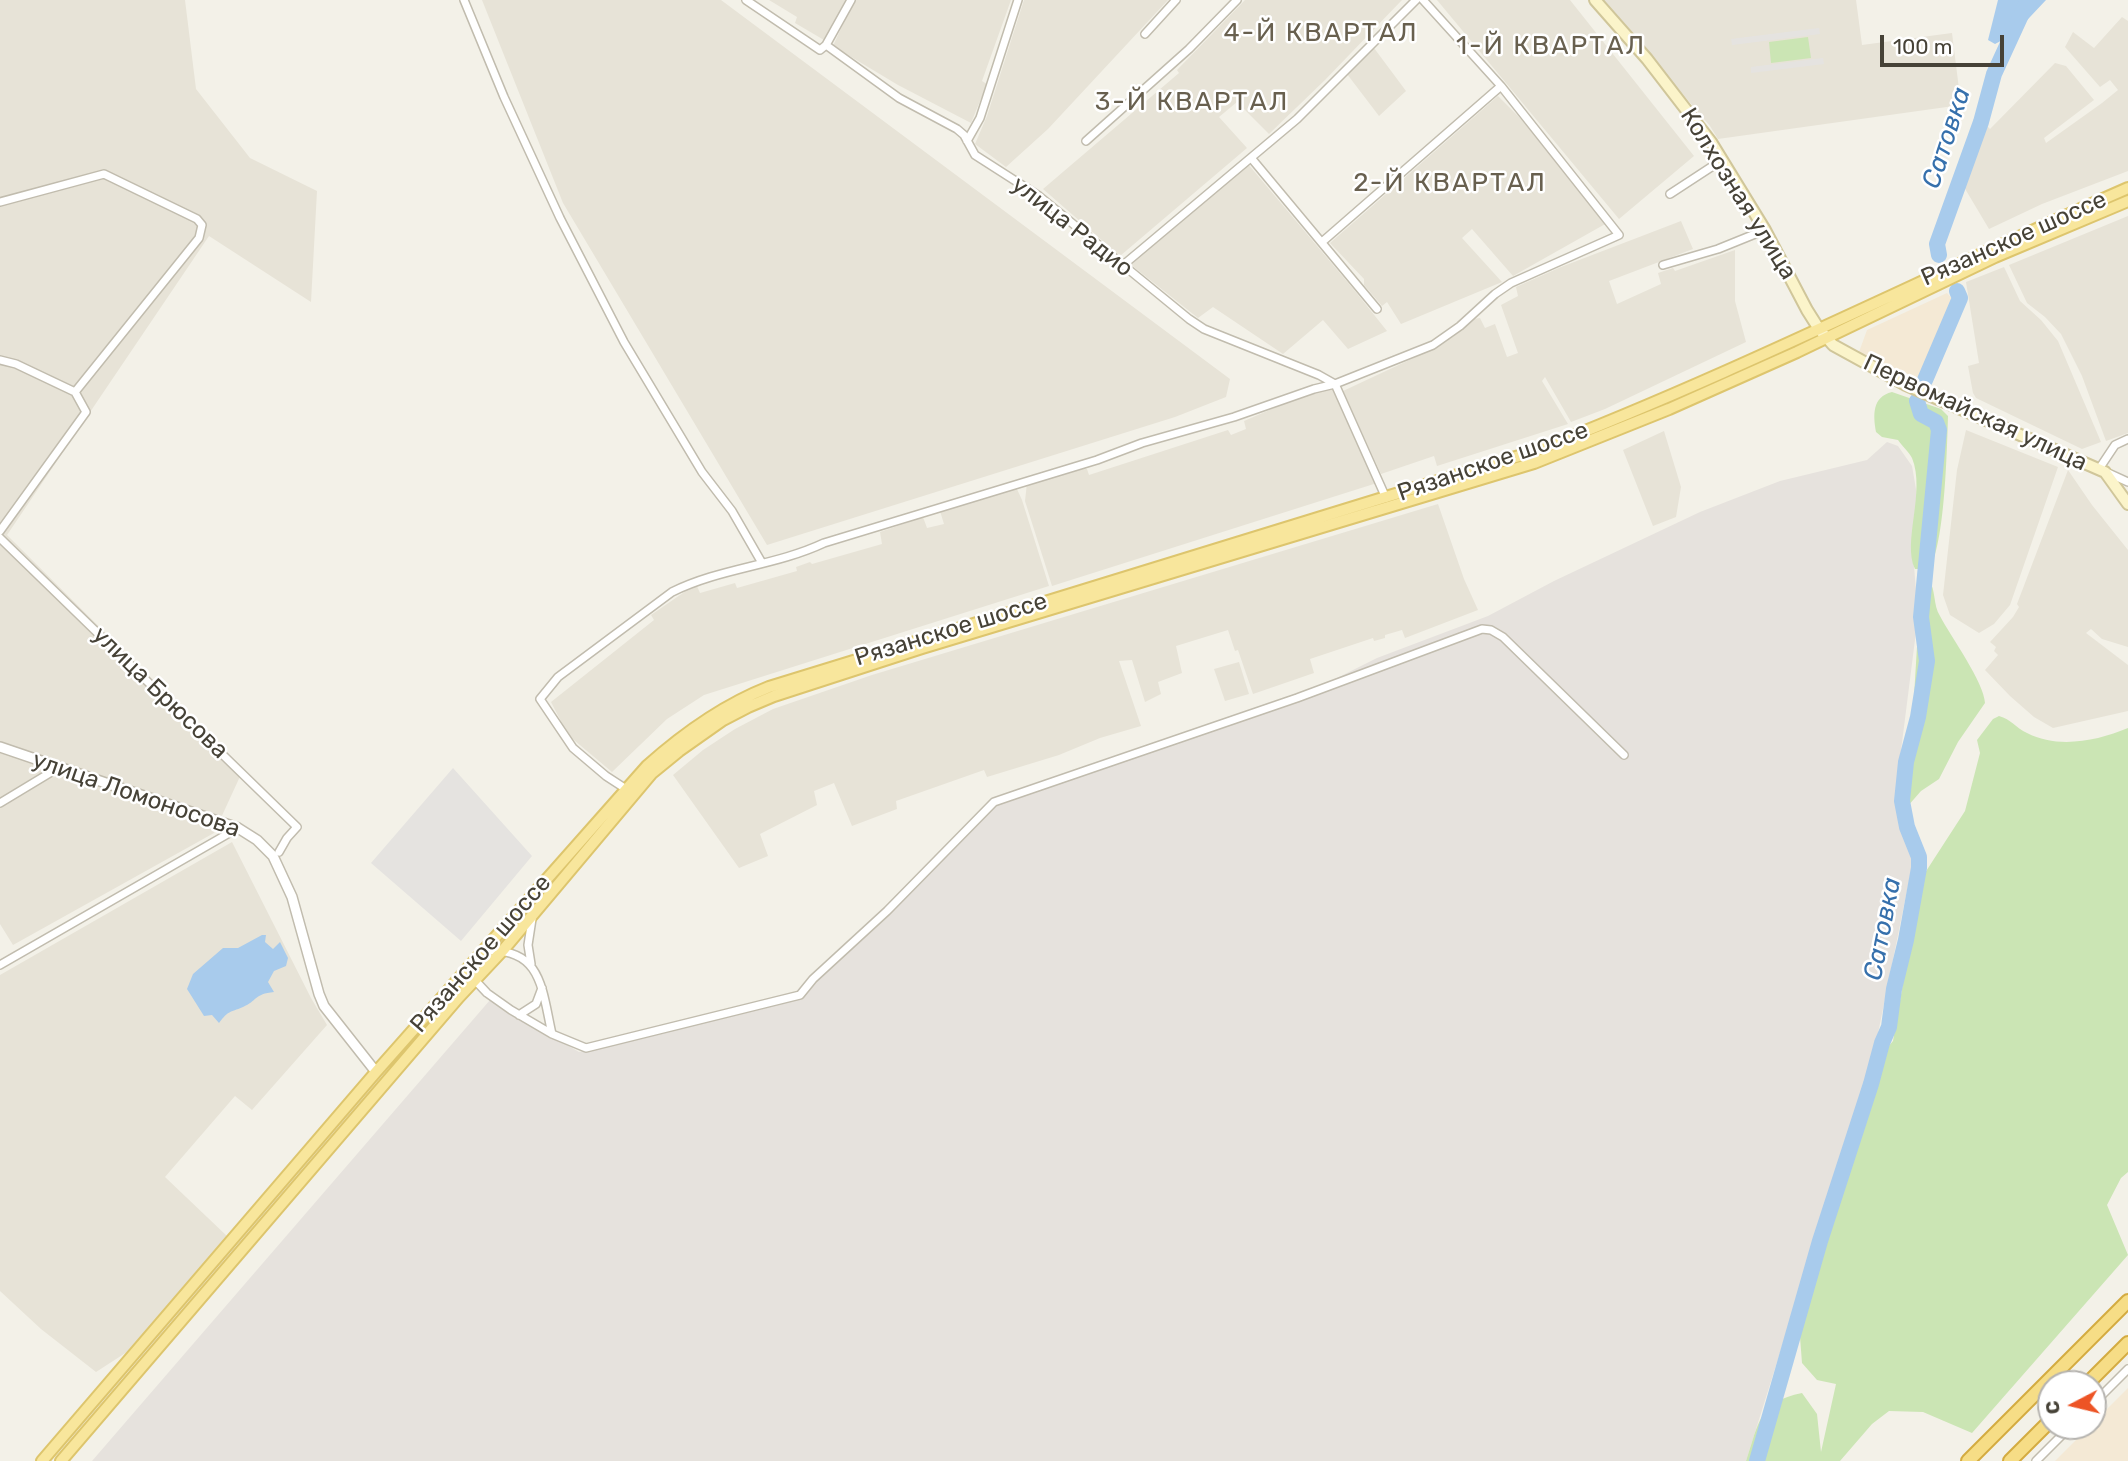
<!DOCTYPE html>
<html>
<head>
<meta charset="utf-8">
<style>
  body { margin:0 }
  #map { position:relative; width:2128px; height:1461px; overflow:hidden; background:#f3f1e8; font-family:Rubik,sans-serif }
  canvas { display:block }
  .north { position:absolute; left:2037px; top:1370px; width:70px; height:70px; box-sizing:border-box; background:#fff; border:2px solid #b5b3af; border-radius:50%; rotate:263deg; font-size:19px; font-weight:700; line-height:28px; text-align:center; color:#464237 }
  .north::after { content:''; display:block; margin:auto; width:24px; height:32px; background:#ed5425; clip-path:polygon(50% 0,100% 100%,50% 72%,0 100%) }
  .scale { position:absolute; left:1880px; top:35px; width:124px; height:32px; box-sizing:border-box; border:4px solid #464237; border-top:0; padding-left:9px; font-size:21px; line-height:24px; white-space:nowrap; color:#464237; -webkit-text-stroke:5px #fff; paint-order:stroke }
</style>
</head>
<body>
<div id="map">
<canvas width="2128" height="1461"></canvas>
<div class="north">С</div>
<div class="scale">100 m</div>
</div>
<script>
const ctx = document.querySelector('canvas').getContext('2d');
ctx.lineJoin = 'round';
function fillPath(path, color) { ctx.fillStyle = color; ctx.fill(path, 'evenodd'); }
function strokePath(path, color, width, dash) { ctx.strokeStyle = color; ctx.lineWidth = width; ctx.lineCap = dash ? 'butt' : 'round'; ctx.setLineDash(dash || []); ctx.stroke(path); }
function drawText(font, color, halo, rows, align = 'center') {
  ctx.font = font + ' Rubik,sans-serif'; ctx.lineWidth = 5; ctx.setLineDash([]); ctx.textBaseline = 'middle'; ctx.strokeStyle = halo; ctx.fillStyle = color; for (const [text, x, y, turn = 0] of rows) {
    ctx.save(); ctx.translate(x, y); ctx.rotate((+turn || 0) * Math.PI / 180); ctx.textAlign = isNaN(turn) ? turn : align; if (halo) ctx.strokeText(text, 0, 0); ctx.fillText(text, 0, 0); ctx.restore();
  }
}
fillPath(new Path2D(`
  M0,0H185L196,89L250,158L317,191L311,302L209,236L7,535L243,770L214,833L13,945L0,924Z
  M482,0H721L1230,379L1226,397L1175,417L767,545L563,203Z
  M769,0H846L833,29L824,40L795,23L797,17Z
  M854,0H1011L982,81L987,84L971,123L898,85L833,46Z
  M1024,0H1168L1048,129L1006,167L975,144L987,116Z
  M1245,0H1402L1325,80L1269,134L1237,102L1219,117L1247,148L1120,256L1043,189L1179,73L1177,70Z
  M1437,0H1570L1694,156L1619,219Z
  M1602,0H1856L1862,45L1952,33L1961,105L1718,139L1710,126Z
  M2122,17L2128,21V171L2042,204L1989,229L1964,187L1972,160L1986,125L1990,129L2055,63L2066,66L2094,100L2044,138L2046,143L2102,103L2118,90L2110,80L2100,87L2065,47L2073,32L2094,48Z
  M1374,48L1406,91L1379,116L1347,74Z
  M1498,96L1533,131L1607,223L1513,276L1472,229L1462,238L1502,282L1401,324L1387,302L1382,306L1364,285V279L1330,243Z
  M1248,164L1355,291L1387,331L1348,349L1323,320L1283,354L1213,307L1198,318L1130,264Z
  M2128,216V433L2106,441L2082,376L2061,334L2045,317L2027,303L2009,265Z
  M1681,221L1693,249L1609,281L1617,304L1661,284L1658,273L1673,268L1675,271L1735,250V301L1746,342L1605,409L1571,422L1545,377L1542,381L1568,424L1437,466L1434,456L1381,474L1343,391L1435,348L1454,336L1473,319L1480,318L1485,328L1495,324L1507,357L1518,353L1501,305L1518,296L1516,287L1561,267Z
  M2004,267L2020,301L2041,320L2058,341L2101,442L2082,449L1976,398L1973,393L1968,366L1979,363L1966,282Z
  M1333,388L1377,483L1052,586L1025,501L1027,483L1081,467L1087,469L1089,475L1228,430L1231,435L1246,429L1244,421L1288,402Z
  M1966,430L2058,467L2010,605L1994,624L1979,633L1950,615L1943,595L1957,470Z
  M1664,431L1681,487L1676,517L1653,526L1623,450Z
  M2068,470L2092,505L2128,550V647L2102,639L2091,629L2086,633L2128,665V711L2053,728L2034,717L2010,696L1985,670L1998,655L1994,651L1996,647L1990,642L2013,617L2019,607L2017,604Z
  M1016,487L1022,500L1049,586L704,695L667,719L612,772L568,735L551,702L654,620L651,615L696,584L700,593L735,583L737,588L797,571L796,567L810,562L812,564L882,544L880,532L923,517L927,528L944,524L940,511Z
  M1438,504L1464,579L1478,610L1405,638L1402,630L1385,635V638L1374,641L1373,638L1310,659L1314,673L1253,694L1238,650L1235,651L1228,630L1176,646L1182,673L1158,682L1161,694L1145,702L1132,660L1119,661L1141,726L1100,738L1059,755L987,777L984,770L896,801L897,809L852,826L834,783L814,791L817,805L760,834L768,856L739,868L673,775L703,750L735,729L773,709L872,675Z
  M1239,662L1249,694L1225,701L1214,669Z
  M232,842L311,998L327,1025L252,1110L235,1096L165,1177L228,1237L127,1352L96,1372L41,1329L0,1291V975Z`), '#e7e3d7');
fillPath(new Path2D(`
  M1947,293L1954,301L1921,380L1859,352L1867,330Z
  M2128,1388V1461H2055L2090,1426H2093V1423Z`), '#f4e9d5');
fillPath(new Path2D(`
  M1887,442L1898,446L1912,466L1918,501L1912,541L1918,616L1896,790L1913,861L1874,1053L1746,1461H92L490,1000L579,1052L803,993L994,802L1283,705L1377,658L1488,616L1554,581L1700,512L1780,481L1867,460Z`), '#e6e2dd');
fillPath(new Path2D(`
  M1808,37L1811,58L1771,63L1769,42Z
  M1892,392L1941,409L1948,416C1947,449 1945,545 1929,569H1915C1902,542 1926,492 1912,458C1909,452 1902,446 1898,440L1882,437L1876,432C1873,415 1872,397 1892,392Z
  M1921,580H1929C1936,590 1933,605 1940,616C1951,637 1984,682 1985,703L1958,742L1939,779L1921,791L1907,807L1898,793L1902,761L1913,713Z
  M1999,716C2011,719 2016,728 2027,733C2058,749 2097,741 2128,728V1172L2121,1178L2107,1205L2128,1255L1972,1433L1923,1412L1889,1411L1872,1424L1840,1461H1746C1759,1423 1758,1402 1802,1393L1817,1414L1821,1452L1836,1384L1817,1380L1802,1363L1800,1337L1821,1250L1836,1206L1854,1143L1872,1095L1882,1054L1893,1041L1921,879L1965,811L1980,753L1977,740L1993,719Z`), '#cbe5b4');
fillPath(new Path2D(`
  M1819,28L1820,34L1732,45L1731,39Z
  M1823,58L1824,64L1751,73V67Z
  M453,768L532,856L461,941L371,863Z`), '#e5e3e0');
fillPath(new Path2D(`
  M1998,0H2046L2014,34L1995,44L1988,40Z
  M262,935H266L265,942L273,949L280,942L288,958L286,966L274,971L268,982L274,992C254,994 257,1001 243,1007C229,1013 229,1010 219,1023L212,1015L204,1016L187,989L193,974L223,948H238Z`), '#a8cbec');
strokePath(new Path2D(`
  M1939,255L1937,244L1981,122L1994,74L2028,0
  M1925,380L1960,298L1957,291
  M1757,1461L1820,1241L1871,1084L1882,1043L1889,1027L1894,989L1906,940L1919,868V857L1907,827L1902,801L1906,762L1918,717L1927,661L1921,617L1939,430L1936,422L1921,414L1917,401`), '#a8cbec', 16);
const minor = new Path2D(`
  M464,0L504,97L560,218L624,342L702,472L732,511L762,563
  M746,0L820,50L826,45L851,0
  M1145,34L1176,0
  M826,45L899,98L957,129L964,135L975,155L1039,196L1189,319L1204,329L1319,375L1335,384L1386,498
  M967,141L980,118L1018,0
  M1086,141L1189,49L1237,0
  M1252,159L1377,309
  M1670,194L1722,160
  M0,202L104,174L197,219L202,225L199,238L75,392
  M1322,242L1501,86
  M1663,265L1718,249L1765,230
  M1122,266L1297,119L1416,0
  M0,360L16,364L75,392L86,412L0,531
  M2099,469L2115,445L2128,439
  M2106,472L2128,482
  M0,538L297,827L287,838L279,852
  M626,789L606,776L573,748L540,699L558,677L672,592C720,568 775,566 824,543L1097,460L1142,443L1234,417L1314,389L1335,384L1433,345L1460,326L1495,294L1511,283L1619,235L1501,86L1423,0
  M0,803L58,768
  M485,951C542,947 542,990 552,1034
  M531,964L528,945L532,919
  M0,965L238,828
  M472,977L487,993L511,1010L552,1034L586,1048L800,995L813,979L887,911L994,802L1297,698L1482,629L1491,630L1503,637L1624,755
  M519,1015L536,1004L542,988
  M2093,1404L2128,1369
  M2036,1461L2071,1426`);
const tertiary = new Path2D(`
  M0,747L238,828L257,840L273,856L292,897L319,994L324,1006L376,1072`);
const secondary = new Path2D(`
  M1595,0L1647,59L1711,142L1765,230L1807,310L1819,329L1833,345L1906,385L2105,472L2128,504`);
const primary = new Path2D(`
  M42,1461L376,1072L647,766C684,733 723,705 769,687L1532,452C1735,374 1929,275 2128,188
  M61,1461L459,997L504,949L652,773L679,751L723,720L748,707L774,696L922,648L1534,463L1669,409L1797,352L1995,257L2128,201`);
const trunk = new Path2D(`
  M2087,1384L2128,1343
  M1968,1461L2128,1301
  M2010,1461L2051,1420`);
strokePath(minor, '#c1bcae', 10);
strokePath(tertiary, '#c1bcae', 12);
strokePath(secondary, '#d0c69a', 14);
strokePath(primary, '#ddc56d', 14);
strokePath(trunk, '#d4ab41', 16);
strokePath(minor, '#fff', 7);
strokePath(tertiary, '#fff', 9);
strokePath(secondary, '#fbf4ca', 10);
strokePath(primary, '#f8e69c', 10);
strokePath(trunk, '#f6dd86', 12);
drawText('24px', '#464237', '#fff', [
  ["Колхозная улица",1738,194,58],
  ["улица Радио",1072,227,38],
  ["Рязанское шоссе",2014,239,-24],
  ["Первомайская улица",1975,413,25],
  ["Рязанское шоссе",1493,462,-19],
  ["Рязанское шоссе",951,630,-17],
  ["улица Брюсова",160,693,44],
  ["улица Ломоносова",136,795,19],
  ["Рязанское шоссе",481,954,-49]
]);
ctx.letterSpacing = '2px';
drawText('26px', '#68604f', '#fff', [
  ["4-Й КВАРТАЛ",1321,33],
  ["1-Й КВАРТАЛ",1551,46],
  ["3-Й КВАРТАЛ",1192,102],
  ["2-Й КВАРТАЛ",1450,183]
]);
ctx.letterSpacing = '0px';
drawText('italic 26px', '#3670ac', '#fff', [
  ["Сатовка",1947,138,-72],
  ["Сатовка",1883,929,-79]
]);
</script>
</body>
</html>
